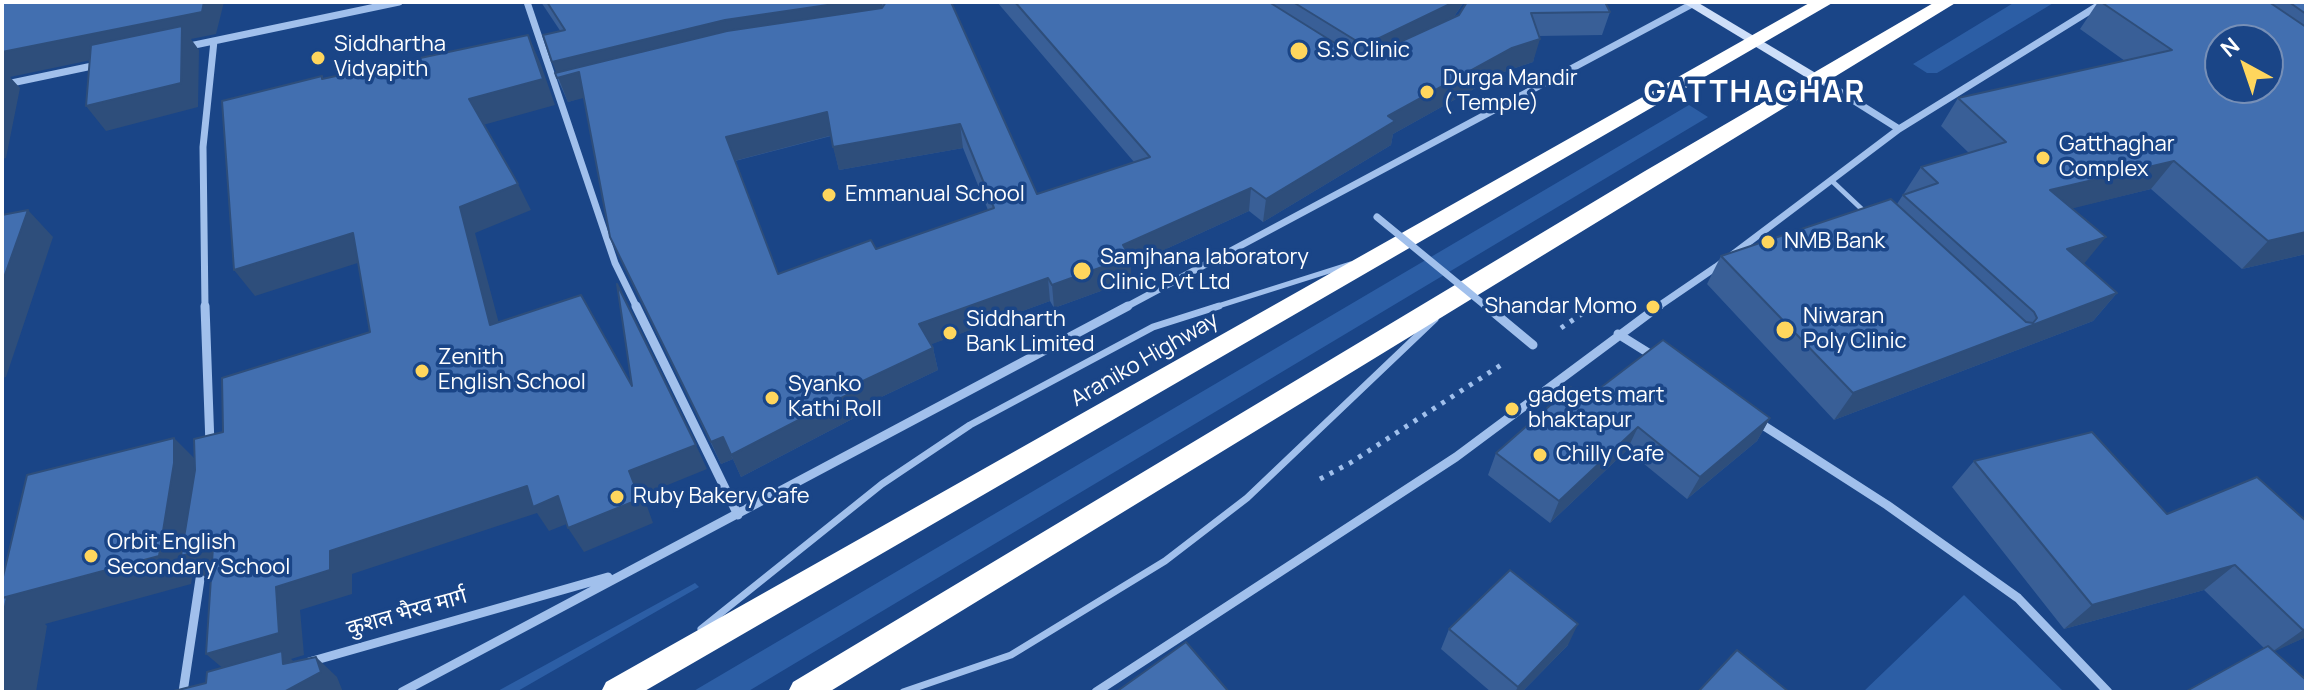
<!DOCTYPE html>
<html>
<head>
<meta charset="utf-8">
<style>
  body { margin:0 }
  #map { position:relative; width:2308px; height:694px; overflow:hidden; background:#1a4587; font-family:Manrope,sans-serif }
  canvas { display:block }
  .frame { position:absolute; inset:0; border:4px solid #fff; pointer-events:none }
  .north { position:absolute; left:2204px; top:24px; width:80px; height:80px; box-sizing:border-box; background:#1a4587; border:2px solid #768fb7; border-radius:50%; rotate:320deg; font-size:22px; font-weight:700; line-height:32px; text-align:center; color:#fff }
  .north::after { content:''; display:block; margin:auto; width:28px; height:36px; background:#ffd65d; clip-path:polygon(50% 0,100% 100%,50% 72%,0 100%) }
</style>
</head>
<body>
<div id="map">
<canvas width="2308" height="694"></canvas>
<div class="frame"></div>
<div class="north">N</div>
</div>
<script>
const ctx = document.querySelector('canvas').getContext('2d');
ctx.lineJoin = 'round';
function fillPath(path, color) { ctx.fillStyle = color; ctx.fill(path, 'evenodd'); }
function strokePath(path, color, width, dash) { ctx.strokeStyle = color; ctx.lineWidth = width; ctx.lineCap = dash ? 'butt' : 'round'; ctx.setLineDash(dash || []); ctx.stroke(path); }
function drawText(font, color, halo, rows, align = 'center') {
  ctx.font = font + ' Manrope,"Noto Sans Devanagari",sans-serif'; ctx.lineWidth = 7; ctx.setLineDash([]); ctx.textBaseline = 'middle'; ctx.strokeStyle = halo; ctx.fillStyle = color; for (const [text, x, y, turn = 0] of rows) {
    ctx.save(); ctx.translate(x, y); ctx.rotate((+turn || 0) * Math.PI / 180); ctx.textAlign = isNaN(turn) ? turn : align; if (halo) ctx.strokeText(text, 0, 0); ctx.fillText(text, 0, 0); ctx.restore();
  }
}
fillPath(new Path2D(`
  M2015,2H2055L1937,73H1927L1913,64Z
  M1689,105L1708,117L747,692H692Z
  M695,583L699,587L516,692H496Z
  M1964,595L2064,692H1863Z`), '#2c5ea5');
strokePath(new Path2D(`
  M1561,328L1589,309
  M1320,479L1350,463L1501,365`), '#a1c0ec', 5, [4, 7]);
strokePath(new Path2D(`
  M1832,181L1867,214
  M1212,308L1351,264`), '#a1c0ec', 5);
strokePath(new Path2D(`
  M701,629L882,484L970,425L1153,327L1219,306
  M903,692L1011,655L1165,561L1247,498L1435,319`), '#a1c0ec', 7);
strokePath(new Path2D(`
  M527,2L615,263L637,308
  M185,47L399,2
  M1818,78L1899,129
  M2,85L97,65
  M205,308L203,147L214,41
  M1124,308L1696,2
  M1656,308L1716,267L1899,129L2104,2`), '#a1c0ec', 7);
strokePath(new Path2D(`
  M205,306L210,445
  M636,306L738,515
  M1618,334L1655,357
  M1758,422L1887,505L2018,598L2108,692
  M309,662L608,577
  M183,692L202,566
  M402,692L1128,306
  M1096,692L1456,457L1659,306`), '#a1c0ec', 9);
fillPath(new Path2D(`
  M1682,2H1697L1824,78L1822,81H1812Z`), '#cedff9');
fillPath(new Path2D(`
  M1811,2H1834L643,692H601L606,682Z
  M1935,2H1957L829,692H788L793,682L1645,171Z`), '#fff');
strokePath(new Path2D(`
  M1377,217L1488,308`), '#a1c0ec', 7);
strokePath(new Path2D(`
  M1486,306L1533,345`), '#a1c0ec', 9);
fillPath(new Path2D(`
  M541,2H951L1037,194L1134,162L997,2H1464L1453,18L1459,15L1610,12L1602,35L1539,36L1533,62L1506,71L1393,134L1391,145L1263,222L1249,211L1131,265V280L1054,308L1050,301L931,344L933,348L938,370L854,410L856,417L741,477L733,459L721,464L610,237L584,97L568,102L557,78L561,32ZM831,136L839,170L963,148L988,210L876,249L778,274L735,161Z
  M2098,2H2306V254L2242,269L2151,189L2072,208L2084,264L2117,293L2093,321L1834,420L1707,284L1721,256L1897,204L1921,167L1969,153L1941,126L1958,98L2125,61L2080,29Z
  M1587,398L1770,418L1757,441L1687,499L1627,450L1550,523L1488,475L1496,453Z
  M1974,461L2167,514L2306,521V637L2274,651L2264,648L2204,590L2064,629L1952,487Z
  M1449,629L1568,645L1522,692H1491L1441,649Z`), '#395f97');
fillPath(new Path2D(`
  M204,2H224L216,34L191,39L199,50L198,107L106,131L86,106L182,41L10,77L20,88L6,158L2,159V52Z
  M848,2H882L885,21L568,102L552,62L725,20Z
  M1452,2H1464L1446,28L1363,67L1367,44Z
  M528,35L540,62L555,105L483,125L469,99Z
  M1540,39L1533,62L1506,71L1393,134L1391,145L1263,222L1266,199L1388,116L1512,48Z
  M827,112L833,135L734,161L726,137Z
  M960,124L963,148L839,170L833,147Z
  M2174,161L2151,189L2030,219L2050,190Z
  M518,184L531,210L475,233L506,350L490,325L460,207Z
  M1251,188L1249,211L1131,265V280L1054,308L1052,285L1123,245Z
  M28,210L53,237L6,377L2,378V283Z
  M2306,232V254L2242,269L2268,241Z
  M353,233L370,259L255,296L234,270Z
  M2106,237L2083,265L2067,249Z
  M1048,278L1050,301L924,347L919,324Z
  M2117,293L2093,321L1834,420L1853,393Z
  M933,348L938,370L854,410L856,417L741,477L731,455L846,389Z
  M1770,418L1757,441L1687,499L1700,477Z
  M1638,427L1627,450L1550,523L1559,501Z
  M723,437L733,459L721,464L711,442Z
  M174,438L204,468L213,547L238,571L207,579L194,567L191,584L45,624L47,626L36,692H2V598Z
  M696,445L707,469L643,495L653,523L584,552L568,528L629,471Z
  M527,486L558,496L574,521L549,531L537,513L352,574V594L300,610L304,655L291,659L305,671L316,657L337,677L343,692H284L232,676L206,654L276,587L330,551Z
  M2235,565L2204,590L2064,629L2092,605Z
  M1578,624L1568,645L1522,692H1515L1518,687Z
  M2306,629V637L2269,654L2303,630Z`), '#2e4e7b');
const building = new Path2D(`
  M2,2H204L202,12L2,52Z
  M547,2H848L725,20L552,62L543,35L565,30Z
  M886,2H951L1037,194L1150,157L1015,2H1269L1349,52L1367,57L1459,15L1467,2H1605L1610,12L1531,13L1540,39L1512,48L1388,116L1395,121L1266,199L1251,188L1123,245L1130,257L1052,285L1048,278L919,324L933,348L846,389L849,394L731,455L723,437L711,442L610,237L579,72L557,78L555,73L727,31L882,8ZM827,112L833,147L960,124L994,208L876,249L871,240L778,274L726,137Z
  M1293,2H1452L1450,4L1367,44L1355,40Z
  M2101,2H2269L2306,27V232L2268,241L2174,161L2050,190L2106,237L2067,249L2117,293L1853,393L1721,256L1891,199L2026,322L2033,323L2037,318L2034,312L1903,195L1938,183L1921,167L2006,142L1958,98L2172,50ZM2220,40H2268V88H2220Z
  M2289,2H2306V14Z
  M182,26L181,83L86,106L91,45Z
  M528,35L543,79L469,99L518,184L460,207L490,325L581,295L632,386L617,284L696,445L629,471L640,499L568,528L558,496L533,507L527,486L330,551V570L276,587L279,633L206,654L213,547L181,556L195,470L194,439L223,432L222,378L370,332L353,233L234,270L222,101L322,76V79Z
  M28,210L2,283V215Z
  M1663,340L1770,418L1700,477L1638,427L1559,501L1496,453L1571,387L1587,398Z
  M2092,432L2167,514L2257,477L2306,521V629L2303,630L2235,565L2092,605L1974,461Z
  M174,438V463L159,556L2,598V581L27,475Z
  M1510,570L1578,624L1518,687L1449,629Z
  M7,597L2,621V598Z
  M1186,642L1229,692H1116Z
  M2268,646L2306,680V692H2185Z
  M1737,650L1789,692H1698Z
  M282,651L283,664L316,657L321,672L284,692H170L206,683L207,672Z`);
fillPath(building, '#426fb0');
strokePath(building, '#2e4e7b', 2);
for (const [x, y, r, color] of [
  [1299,51,10,"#ffd65d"],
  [318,58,8,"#ffd65d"],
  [1427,92,8,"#ffd65d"],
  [2043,158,8,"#ffd65d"],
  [829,195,8,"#ffd65d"],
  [1768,242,8,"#ffd65d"],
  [1082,271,10,"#ffd65d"],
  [1653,307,8,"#ffd65d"],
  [1785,330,10,"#ffd65d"],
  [950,333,8,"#ffd65d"],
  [422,371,8,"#ffd65d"],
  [772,398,8,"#ffd65d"],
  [1512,409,8,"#ffd65d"],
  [1540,455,8,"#ffd65d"],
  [617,497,8,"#ffd65d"],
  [91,556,8,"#ffd65d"]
]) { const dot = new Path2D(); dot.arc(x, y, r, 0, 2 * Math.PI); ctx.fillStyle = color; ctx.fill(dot); strokePath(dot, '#1a4587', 3); }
drawText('22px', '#fff', '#1a4587', [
  ["Siddhartha",334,45],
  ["Vidyapith",334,70],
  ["S.S Clinic",1317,51],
  ["Durga Mandir",1443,79],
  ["( Temple)",1443,104],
  ["Gatthaghar",2059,145],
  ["Complex",2059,170],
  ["Emmanual School",845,195],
  ["NMB Bank",1784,242],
  ["Samjhana laboratory",1100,258],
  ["Clinic Pvt Ltd",1100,283],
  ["Shandar Momo",1637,307,"right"],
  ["Niwaran",1803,317],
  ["Poly Clinic",1803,342],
  ["Siddharth",966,320],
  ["Bank Limited",966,345],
  ["Zenith",438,358],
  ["English School",438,383],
  ["Syanko",788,385],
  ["Kathi Roll",788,410],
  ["gadgets mart",1528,396],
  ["bhaktapur",1528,421],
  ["Chilly Cafe",1556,455],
  ["Ruby Bakery Cafe",633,497],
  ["Orbit English",107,543],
  ["Secondary School",107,568]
], 'left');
drawText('22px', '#fff', '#1a4587', [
  ["Araniko Highway",1145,360,-30],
  ["कुशल‌ भैरव मार्ग",407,613,-16]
]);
ctx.letterSpacing = '2px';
drawText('bold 30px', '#fff', '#1a4587', [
  ["GATTHAGHAR",1755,94]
]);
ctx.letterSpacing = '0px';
</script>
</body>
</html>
